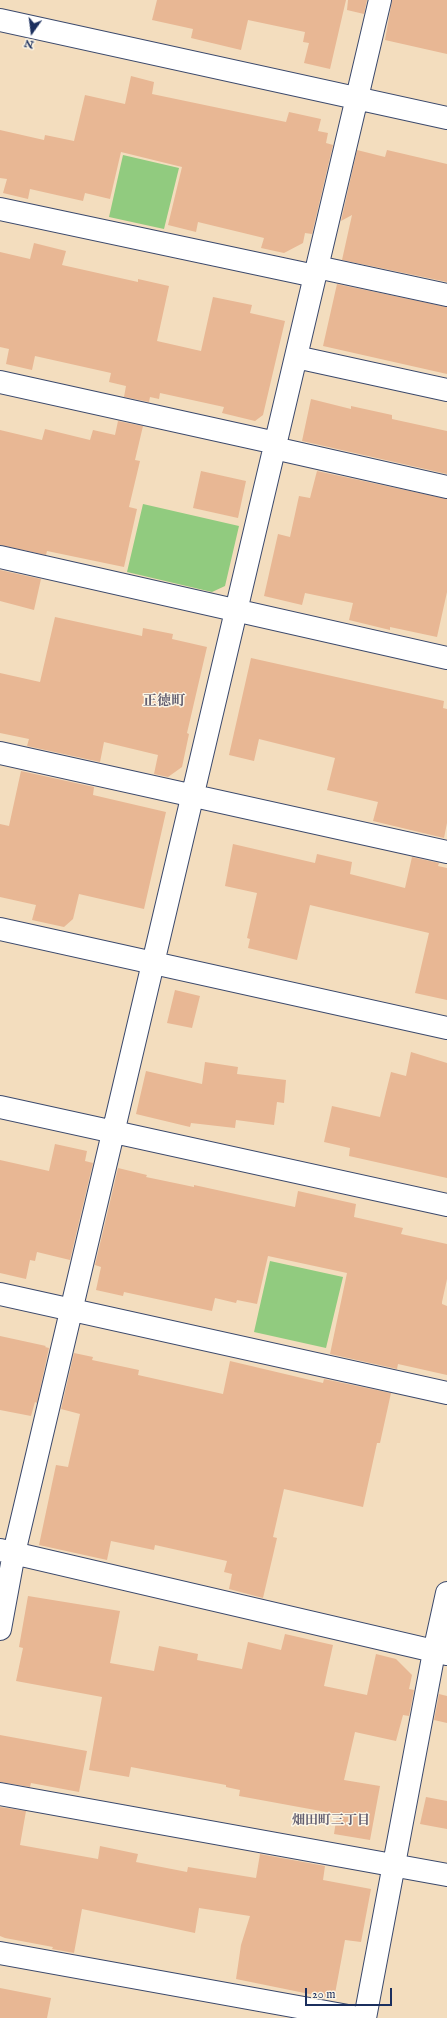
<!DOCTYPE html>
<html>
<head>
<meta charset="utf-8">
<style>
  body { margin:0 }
  #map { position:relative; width:447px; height:2018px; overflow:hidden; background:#f3ddbe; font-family:"IM FELL English",serif }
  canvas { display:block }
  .north { position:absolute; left:12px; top:12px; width:40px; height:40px; -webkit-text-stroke:3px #fcf5e5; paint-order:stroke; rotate:194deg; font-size:11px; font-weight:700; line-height:16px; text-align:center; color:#1b2f5e }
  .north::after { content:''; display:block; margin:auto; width:14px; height:18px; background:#1b2f5e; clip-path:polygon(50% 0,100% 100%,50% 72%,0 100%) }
  .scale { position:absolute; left:305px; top:1988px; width:87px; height:18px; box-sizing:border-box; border:2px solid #1b2f5e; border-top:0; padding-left:5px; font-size:12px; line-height:14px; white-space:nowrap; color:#1b2f5e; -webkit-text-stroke:3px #fcf5e5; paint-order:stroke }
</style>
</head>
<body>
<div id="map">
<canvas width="447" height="2018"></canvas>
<div class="north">N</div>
<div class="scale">20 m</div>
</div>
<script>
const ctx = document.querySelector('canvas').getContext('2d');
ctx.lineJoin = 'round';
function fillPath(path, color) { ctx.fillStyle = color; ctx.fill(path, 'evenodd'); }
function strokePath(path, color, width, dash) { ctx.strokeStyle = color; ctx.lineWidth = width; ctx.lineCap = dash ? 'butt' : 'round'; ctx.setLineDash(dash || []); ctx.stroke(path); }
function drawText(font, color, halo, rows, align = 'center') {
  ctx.font = font + ' "IM FELL English","Noto Serif JP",serif'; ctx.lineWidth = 3; ctx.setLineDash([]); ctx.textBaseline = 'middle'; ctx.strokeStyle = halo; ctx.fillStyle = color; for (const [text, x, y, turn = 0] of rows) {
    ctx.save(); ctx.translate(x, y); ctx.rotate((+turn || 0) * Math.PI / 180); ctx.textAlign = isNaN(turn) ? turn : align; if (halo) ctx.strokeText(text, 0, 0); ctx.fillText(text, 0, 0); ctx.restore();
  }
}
fillPath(new Path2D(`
  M123,155L179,168L164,229L109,217Z
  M143,504L239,526L225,586L212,592L127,572Z
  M270,1261L343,1277L326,1348L254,1332Z`), '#91cb7f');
fillPath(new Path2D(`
  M157,0H346L330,69L304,63L309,43L303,42L305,32L248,20L241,50L191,38L193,29L152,20Z
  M348,0H367L364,14L347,10Z
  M392,0H447V54L385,40Z
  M131,76L154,82L152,94L286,122L289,112L321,119L318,131L328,133L326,143L333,145L312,234L305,233L303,243L284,253L261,248L264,238L198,222L196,232L168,225L182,167L121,152L110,199L85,193L83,201L30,189L28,199L3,193L7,179L0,178V130L44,140L45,135L74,141L85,95L125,104Z
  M357,150L385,157L387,150L447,164V282L342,260L352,215L341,221Z
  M34,243L66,251L62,265L138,282V279L169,286L157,341L201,351L213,297L252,305L250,313L285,321L263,415L255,421L222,413L224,407L160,393L159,399L150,397L149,402L124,397L126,386L109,382L111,373L35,356L32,370L6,364L9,349L0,347V252L30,259Z
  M337,284L447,307V374L323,346Z
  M311,399L351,409V406L392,415V419L447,431V474L302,441Z
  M118,421L143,426L135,460L140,461L129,507L137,509L124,567L47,551L46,555L0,545V430L42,440L45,429L90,440L93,430L115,435Z
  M201,471L246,481L238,518L193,508Z
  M317,471L447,499V592L437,637L390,627V630L349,620L353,603L305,593L302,605L264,596L278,534L290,537L299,496L310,498Z
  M0,570L41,579L34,610L0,601Z
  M55,617L142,636L143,628L173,634L172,639L207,647L187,733L189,734L182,767L168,777L154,774L158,755L104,742L100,762L27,746L29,739L0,733V673L40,682Z
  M251,658L444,701L443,708L447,709V823L444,838L373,821L378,802L327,790L335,758L259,739L254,761L229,755Z
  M21,771L94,787L93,795L166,812L144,909L79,894L73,919L64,927L32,920L36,905L0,897V824L9,826Z
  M233,844L315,863L317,854L352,862L350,874L405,888L412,857L439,863L438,866L447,868V1000L415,993L429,933L310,905L297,960L248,948L250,939L247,938L257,893L225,886Z
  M175,990L200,996L192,1028L167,1023Z
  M411,1052L447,1063V1178L349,1156L350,1148L324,1142L332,1106L380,1117L391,1072L406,1076Z
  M205,1062L238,1067L237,1074L286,1080L284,1103L277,1102L274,1125L236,1120L235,1128L191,1123L190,1127L136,1114L146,1071L202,1084Z
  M55,1144L87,1151L85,1161L93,1163L70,1260L37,1252L35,1261L30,1260L26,1279L0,1273V1160L49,1171Z
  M118,1168L147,1175L146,1177L194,1187V1185L295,1207L298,1191L356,1204L354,1217L403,1228L401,1234L447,1244V1279L442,1302V1304L447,1306V1375L398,1364L397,1369L330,1354L347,1273L268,1256L257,1304L237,1300L236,1303L215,1298L212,1311L124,1292L123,1296L96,1290L101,1267L95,1265Z
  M0,1336L46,1346L45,1347L49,1348L37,1403L35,1402L31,1416L0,1410Z
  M74,1353L93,1357L92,1360L139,1370L138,1375L223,1394L230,1361L323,1383L324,1379L391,1393L380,1443H377L363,1507L284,1489L273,1537L277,1538L263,1598L229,1589L232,1574L224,1572L227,1561L155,1545L154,1550L111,1541L107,1560L39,1545L56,1465L68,1467L80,1414L61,1409Z
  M28,1596L120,1611L110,1663L154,1671L159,1646L198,1654L197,1660L242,1669L248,1642L281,1650L285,1634L333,1645L324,1686L367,1695L376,1654L396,1659L412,1675L409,1689L414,1690L409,1716L403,1715L396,1741L355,1732L344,1780L380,1786L370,1840L334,1834L337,1814L239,1796L240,1790L226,1787V1785L131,1767L129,1777L89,1770L102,1697L16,1681L23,1648L19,1647Z
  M439,1694L447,1696V1723L434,1720Z
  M0,1735L87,1751L79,1792L31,1783L30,1787L0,1782Z
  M426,1797L447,1801V1829L420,1824Z
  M0,1807L26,1811L20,1845L98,1859L100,1846L138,1854L136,1862L187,1872L188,1867L256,1878L260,1854L325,1866L323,1880L371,1889L361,1942L345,1940L334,1999L236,1979L241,1945L250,1916L199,1908L195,1933L82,1909L74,1953L52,1949L53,1947L5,1938L0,1936Z
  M0,1988L51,1998L47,2018H0Z`), '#e8b794');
const minor = new Path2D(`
  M0,20L447,118
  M0,209L315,276
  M317,267L447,295
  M296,357L447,390
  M0,382L276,443
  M274,448L447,487
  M0,557L447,658
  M0,753L447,852
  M0,929L447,1028
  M0,1107L447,1205
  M0,1294L447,1393
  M0,1550L447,1654
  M0,1629L14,1553L380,0
  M0,1794L447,1875
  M0,1953L359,2018
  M365,2018L434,1652L447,1593`);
strokePath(minor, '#3b496c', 24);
strokePath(minor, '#fff', 22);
drawText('bold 13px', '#635f71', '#fcf5e5', [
  ["畑田町三丁目",331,1821]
]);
drawText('bold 14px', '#635f71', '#fcf5e5', [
  ["正徳町",164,702]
]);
</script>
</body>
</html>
